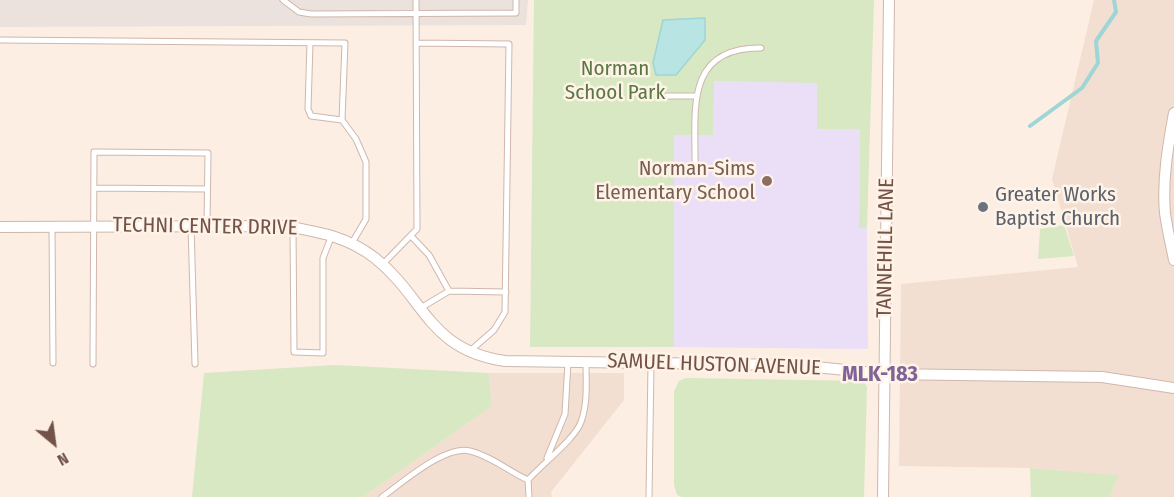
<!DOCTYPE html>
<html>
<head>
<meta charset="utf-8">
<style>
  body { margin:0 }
  #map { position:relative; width:1174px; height:497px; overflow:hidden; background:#fceee3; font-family:"Fira Sans Condensed",sans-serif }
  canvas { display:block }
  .north { position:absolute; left:24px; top:413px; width:60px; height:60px; -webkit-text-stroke:4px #fff3e8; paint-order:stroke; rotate:151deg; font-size:16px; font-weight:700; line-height:24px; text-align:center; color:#735249 }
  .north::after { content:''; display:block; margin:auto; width:21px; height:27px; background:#735249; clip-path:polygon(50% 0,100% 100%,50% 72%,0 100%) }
</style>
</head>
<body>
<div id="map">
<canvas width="1174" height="497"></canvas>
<div class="north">N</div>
</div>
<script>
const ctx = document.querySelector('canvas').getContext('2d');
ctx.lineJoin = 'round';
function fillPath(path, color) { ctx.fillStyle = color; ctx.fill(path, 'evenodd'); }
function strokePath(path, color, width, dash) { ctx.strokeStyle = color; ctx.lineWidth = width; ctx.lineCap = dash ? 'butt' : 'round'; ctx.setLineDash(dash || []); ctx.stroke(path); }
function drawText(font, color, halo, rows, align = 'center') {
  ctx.font = font + ' "Fira Sans Condensed",sans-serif'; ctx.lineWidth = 5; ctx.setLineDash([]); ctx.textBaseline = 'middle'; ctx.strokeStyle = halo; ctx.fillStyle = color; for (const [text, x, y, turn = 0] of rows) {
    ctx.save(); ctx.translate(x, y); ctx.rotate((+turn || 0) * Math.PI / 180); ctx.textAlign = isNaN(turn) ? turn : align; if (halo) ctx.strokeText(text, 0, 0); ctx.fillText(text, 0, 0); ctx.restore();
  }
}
fillPath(new Path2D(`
  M1094,0H1174V497H1110L1117,475L1030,468L899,466L901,284L1078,267L1052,179Z
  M489,373H624V400L551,492L552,497H363L492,406Z`), '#f3dfd1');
fillPath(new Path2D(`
  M0,0H528L526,25L0,27Z`), '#ebe2dd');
fillPath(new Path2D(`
  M713,81L818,82L860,129L859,227L867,228L868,349L674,347V135Z`), '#ebdff8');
fillPath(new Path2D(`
  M534,0H874L867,228H859L860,129H817V83L714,81L713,135H674V347H530Z
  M1064,225L1074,256L1038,259L1040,229Z
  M335,365L489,373L492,406L363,497H192L204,373Z
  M686,378L864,381L867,387L864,497H682L677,495L674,485V391L679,381Z
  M1030,468L1118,475L1110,497H1031Z`), '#d7e8c2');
const water = new Path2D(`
  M705,18V40L676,75H656L653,63L663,20Z`);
fillPath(water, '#b8e4e4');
strokePath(water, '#9ed5d6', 1.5);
strokePath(new Path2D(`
  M1030,126L1082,88L1098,63L1096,41L1116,12L1114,0`), '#9ed5d6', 4);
const lane = new Path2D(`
  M283,0L299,12L311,14L516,13V0
  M0,40L345,43L342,120L356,139L366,162V219L352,243
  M310,43L308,109L311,116L342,120
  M416,43L509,44L505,312L494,330L470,351
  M667,96H696
  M695,168C696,113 683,47 761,48
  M94,188L207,189
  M191,226L195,364
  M52,227L53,363
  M293,228L294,352L323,353V258L332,235
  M412,237L429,255L449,291
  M382,265L417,229L416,0
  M419,309L449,291L506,292
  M93,364L94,152L208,153L207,226
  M547,458L565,414L568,362
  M528,480C541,465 575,439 581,422C588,403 586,382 586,362
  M382,497C402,483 446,444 470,451C491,456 508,471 528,480L529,497
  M649,497L651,364`);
const street = new Path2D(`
  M1174,113C1168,146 1162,180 1165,213C1167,229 1171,244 1174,260
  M0,227L285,226C318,232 347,236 375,258C426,299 428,350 505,361L796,365L885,374L1102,377L1174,388
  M883,497L889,0`);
strokePath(lane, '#cfb7ad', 7);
strokePath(street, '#cfb7ad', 12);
strokePath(lane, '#fff', 5);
strokePath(street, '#fff', 10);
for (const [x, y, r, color] of [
  [767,181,6,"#8d6e63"],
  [983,207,6,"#6b7280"]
]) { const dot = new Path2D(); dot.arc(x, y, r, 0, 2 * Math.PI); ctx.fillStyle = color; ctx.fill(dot); strokePath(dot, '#fff3e8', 2); }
drawText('21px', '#5a7842', '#fff3e8', [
  ["Norman",615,69],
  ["School Park",615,93]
]);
drawText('21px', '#785e54', '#fff3e8', [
  ["Norman-Sims",755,169],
  ["Elementary School",755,193]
], 'right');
drawText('21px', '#5b616d', '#fff3e8', [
  ["Greater Works",995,195],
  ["Baptist Church",995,219]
], 'left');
drawText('21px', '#735249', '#fff3e8', [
  ["TECHNI CENTER DRIVE",205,227,1],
  ["TANNEHILL LANE",886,248,-89],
  ["SAMUEL HUSTON AVENUE",714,365,2]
]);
drawText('bold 22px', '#7f6596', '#fff3e8', [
  ["MLK-183",880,375]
]);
</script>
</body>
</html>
